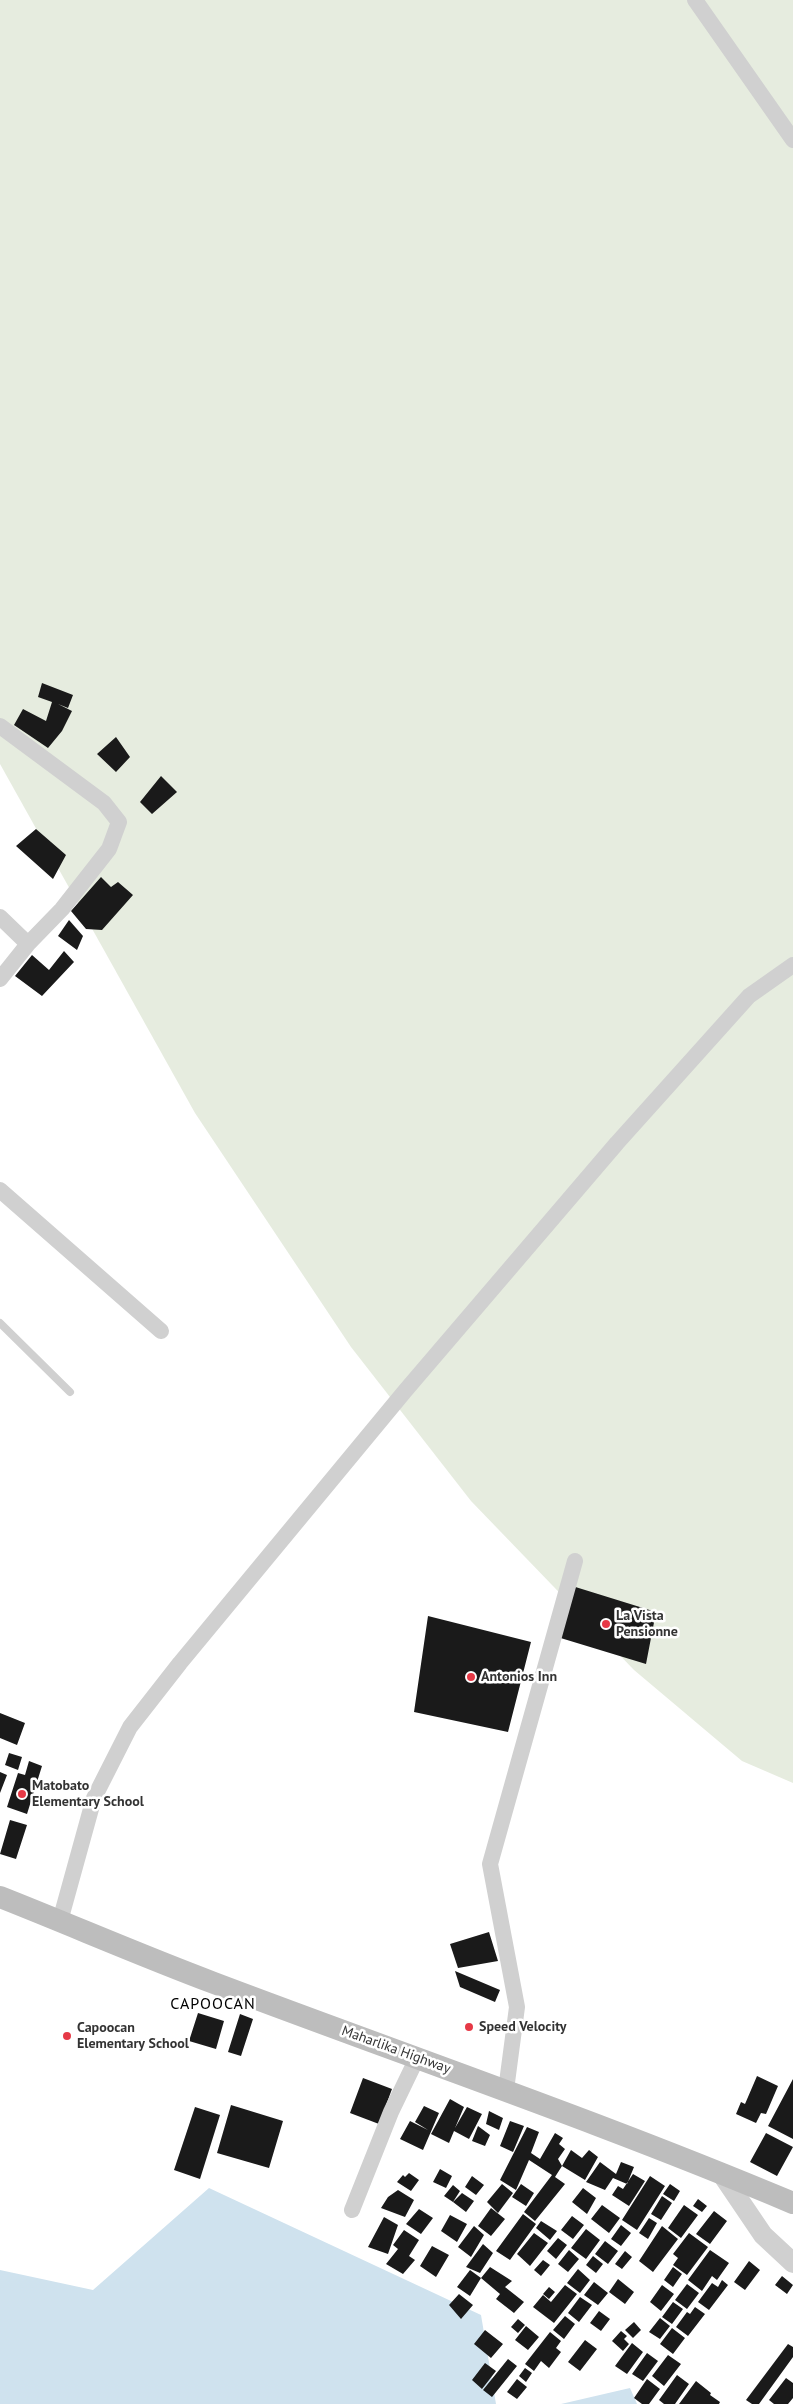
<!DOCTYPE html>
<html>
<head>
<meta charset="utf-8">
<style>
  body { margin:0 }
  canvas { display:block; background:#fff }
</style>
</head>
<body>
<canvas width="793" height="2404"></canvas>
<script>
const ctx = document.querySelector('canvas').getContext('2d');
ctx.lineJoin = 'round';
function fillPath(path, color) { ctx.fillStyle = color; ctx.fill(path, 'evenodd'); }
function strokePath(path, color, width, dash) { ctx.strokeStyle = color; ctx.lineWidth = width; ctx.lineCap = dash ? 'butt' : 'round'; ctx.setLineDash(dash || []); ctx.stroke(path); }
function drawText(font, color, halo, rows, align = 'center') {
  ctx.font = font + ' "PT Sans",sans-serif'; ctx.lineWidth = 5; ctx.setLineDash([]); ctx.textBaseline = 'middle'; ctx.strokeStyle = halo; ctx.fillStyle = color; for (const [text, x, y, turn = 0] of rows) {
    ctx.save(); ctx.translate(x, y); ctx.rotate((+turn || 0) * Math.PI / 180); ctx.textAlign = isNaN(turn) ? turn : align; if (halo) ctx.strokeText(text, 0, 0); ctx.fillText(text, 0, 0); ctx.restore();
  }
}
fillPath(new Path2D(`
  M0,0H793V1783L742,1761L634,1670L471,1501L351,1347L195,1113L0,764Z`), '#e6ecdf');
fillPath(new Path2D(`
  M209,2188L481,2315L496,2404H0V2270L93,2290Z
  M630,2388L637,2404H561Z`), '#cfe2ee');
fillPath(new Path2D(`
  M42,683L73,695L68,708L58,704L72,711L62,731L48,748L14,725L23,709L46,721L52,702L38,697Z
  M116,737L130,757L116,772L97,754Z
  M161,776L177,792L152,814L140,802Z
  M36,829L66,855L53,879L16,846Z
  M101,877L111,887L118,882L133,895L102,930L86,929L71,911Z
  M69,920L83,936L77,950L58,936Z
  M64,951L74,962L42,996L15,976L32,955L49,970Z
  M569,1585L656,1612L646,1664L554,1636Z
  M428,1616L531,1642L508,1732L414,1712Z
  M0,1713L25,1723L17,1745L0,1738Z
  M9,1753L22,1757L18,1770L5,1765Z
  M29,1761L42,1766L27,1814L7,1807L18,1773L25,1775Z
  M0,1772L7,1775L0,1793Z
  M10,1820L27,1825L16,1859L0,1854Z
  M489,1932L498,1961L458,1968L450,1944Z
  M455,1971L500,1990L495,2002L460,1987Z
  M198,2013L224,2021L216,2049L189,2041Z
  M240,2014L253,2019L241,2056L228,2052Z
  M757,2076L778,2086L766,2114L761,2113L756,2123L736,2114L741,2102L745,2104Z
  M363,2078L392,2089L379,2124L350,2113Z
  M793,2079V2139L768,2126Z
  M450,2099L464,2107L455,2128L467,2107L482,2114L469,2139L454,2131L449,2143L431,2134Z
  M231,2105L283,2121L269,2168L217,2153Z
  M424,2106L439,2113L423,2150L400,2139L410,2121L428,2130L415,2122Z
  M195,2107L220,2115L200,2179L174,2170Z
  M489,2111L503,2118L499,2130L486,2124Z
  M510,2121L524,2126L513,2152L500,2146Z
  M478,2126L490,2135L485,2146L472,2141Z
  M527,2127L539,2132L531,2153L540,2159L555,2133L563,2138L559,2144L565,2149L558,2159L562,2166L555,2177L565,2184L535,2221L524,2212L552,2175L529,2160L516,2190L500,2180Z
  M766,2133L793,2147L777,2176L750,2162Z
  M571,2150L582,2158L589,2150L598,2157L585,2180L562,2166Z
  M600,2162L616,2174L621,2162L634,2167L627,2184L613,2178L605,2190L586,2182Z
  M440,2169L452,2176L446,2188L433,2182Z
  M409,2173L419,2180L411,2191L397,2182L403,2175L405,2177Z
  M633,2174L645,2181L629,2206L612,2195L618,2186L623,2189Z
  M472,2176L484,2185L476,2195L465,2187Z
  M650,2176L665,2186L637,2230L622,2220Z
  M502,2184L513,2193L498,2213L487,2202Z
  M521,2184L534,2193L526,2206L512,2197Z
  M670,2184L680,2191L674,2201L663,2194Z
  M453,2185L460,2191L453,2202L444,2196Z
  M583,2188L596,2198L587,2214L572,2202Z
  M398,2190L414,2200L405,2217L381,2208L388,2197Z
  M462,2193L474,2201L466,2212L453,2202Z
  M662,2196L672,2203L661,2220L651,2214Z
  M698,2199L707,2206L702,2212L693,2206Z
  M602,2205L620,2218L609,2233L591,2219Z
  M684,2205L698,2215L681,2238L668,2228Z
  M491,2208L505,2219L491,2236L478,2226Z
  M419,2209L433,2218L421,2234L406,2224Z
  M714,2211L727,2221L710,2244L696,2234Z
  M523,2214L536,2224L510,2260L496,2251Z
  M450,2215L467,2224L457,2242L441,2231Z
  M572,2216L584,2225L573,2239L561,2230Z
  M384,2217L398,2225L388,2254L368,2247Z
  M649,2218L657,2223L648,2239L639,2233Z
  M541,2221L557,2231L550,2240L536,2228Z
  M621,2225L631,2233L621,2246L611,2239Z
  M474,2226L484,2235L471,2257L458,2247Z
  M662,2226L678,2239L653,2272L639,2261Z
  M586,2229L600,2240L586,2259L571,2248Z
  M404,2230L419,2240L409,2256L415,2260L403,2274L386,2264L398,2249L393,2245Z
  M534,2233L548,2243L530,2266L517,2254Z
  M689,2233L708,2247L687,2275L673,2265L678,2258L673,2254Z
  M558,2238L567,2245L556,2259L547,2251Z
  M605,2241L618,2251L608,2264L595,2254Z
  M483,2244L493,2253L480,2273L466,2267Z
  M432,2246L449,2255L436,2277L420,2266Z
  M569,2250L579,2259L568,2272L558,2264Z
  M710,2250L729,2263L717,2280L712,2276L702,2291L688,2280Z
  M625,2251L632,2257L622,2269L615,2264Z
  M593,2256L603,2264L596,2273L586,2265Z
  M543,2260L550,2265L541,2276L534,2270Z
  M749,2261L760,2270L745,2290L734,2282Z
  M490,2267L512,2281L505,2287L524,2302L514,2313L496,2299L500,2294L481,2278L470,2296L457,2287L470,2270L481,2278Z
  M673,2267L682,2274L673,2287L664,2280Z
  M578,2269L590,2280L580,2293L567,2283Z
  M782,2276L793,2285L787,2294L775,2285Z
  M618,2279L634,2292L625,2304L609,2292Z
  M722,2280L728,2285L709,2310L698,2302L712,2283L718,2287Z
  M594,2282L608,2293L598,2305L584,2295Z
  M687,2284L699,2293L687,2309L675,2300Z
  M565,2285L577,2294L554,2323L533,2307L543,2295L551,2302Z
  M662,2285L674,2294L661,2311L650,2302Z
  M549,2287L555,2292L549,2299L543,2294Z
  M459,2294L473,2305L461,2319L449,2305Z
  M580,2297L592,2305L579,2322L568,2313Z
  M673,2302L683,2309L672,2324L662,2317Z
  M695,2307L705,2314L688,2336L676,2327L687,2312L690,2314Z
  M599,2311L610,2319L601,2331L590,2323Z
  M565,2316L575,2324L564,2339L553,2330Z
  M660,2318L670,2326L660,2339L649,2332Z
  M518,2319L525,2325L518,2333L511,2327Z
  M634,2322L641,2330L633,2338L625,2330Z
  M526,2326L539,2337L528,2350L515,2340Z
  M672,2328L685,2338L673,2354L660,2344Z
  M485,2330L503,2344L491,2358L474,2344Z
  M621,2331L627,2336L624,2339L629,2344L623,2351L612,2341Z
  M550,2332L561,2341L556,2348L561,2352L549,2368L541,2361L534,2371L525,2364Z
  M585,2340L597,2349L580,2371L568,2362Z
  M632,2343L643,2352L627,2374L615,2366Z
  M788,2344L793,2347V2357L759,2404H752L746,2400Z
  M647,2353L658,2361L643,2381L632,2374Z
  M668,2355L681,2364L664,2386L652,2376Z
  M508,2359L517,2366L492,2397L483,2390Z
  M485,2363L496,2371L482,2389L472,2380Z
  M525,2368L532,2373L526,2382L519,2376Z
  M677,2375L689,2384L675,2404H664L659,2400Z
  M786,2378L793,2383V2398L788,2404H774L769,2400Z
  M517,2379L527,2387L517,2399L507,2392Z
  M647,2379L660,2389L649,2404H642L634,2398Z
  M696,2381L711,2393L710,2395L720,2402L719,2404H679Z`), '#1a1a1a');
strokePath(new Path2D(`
  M0,1323L70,1392`), '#d0d0d0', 8);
strokePath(new Path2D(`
  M695,0L793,140
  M0,726L104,803L119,822L109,849L62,909L28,944L0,979
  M0,917L28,944
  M0,1190L161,1331
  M60,1921L94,1798L130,1727L180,1663L405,1391L617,1143L749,996L793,965
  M506,2090L517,2007L490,1864L575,1561
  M352,2210L391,2112L417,2058`), '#d0d0d0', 16);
strokePath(new Path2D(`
  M721,2173L763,2235L793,2263`), '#d0d0d0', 20);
strokePath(new Path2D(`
  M0,1897C71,1925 142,1956 214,1983C407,2056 603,2123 793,2203`), '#bdbdbd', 22);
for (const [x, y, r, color] of [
  [606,1624,5,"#e63946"],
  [471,1677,5,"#e63946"],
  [22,1794,5,"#e63946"],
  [469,2027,5,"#e63946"],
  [67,2036,5,"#e63946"]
]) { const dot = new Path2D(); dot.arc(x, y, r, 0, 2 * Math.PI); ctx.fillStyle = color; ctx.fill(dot); strokePath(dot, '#fff', 2); }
drawText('bold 14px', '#333', '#fff', [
  ["La Vista",616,1616],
  ["Pensionne",616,1632],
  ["Antonios Inn",481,1677],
  ["Matobato",32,1786],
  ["Elementary School",32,1802],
  ["Speed Velocity",479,2027],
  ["Capoocan",77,2028],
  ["Elementary School",77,2044]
], 'left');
drawText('14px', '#333', '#fff', [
  ["Maharlika Highway",396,2050,20]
]);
ctx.letterSpacing = '1px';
drawText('16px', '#000', '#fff', [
  ["CAPOOCAN",213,2004]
]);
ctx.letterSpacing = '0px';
</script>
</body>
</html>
